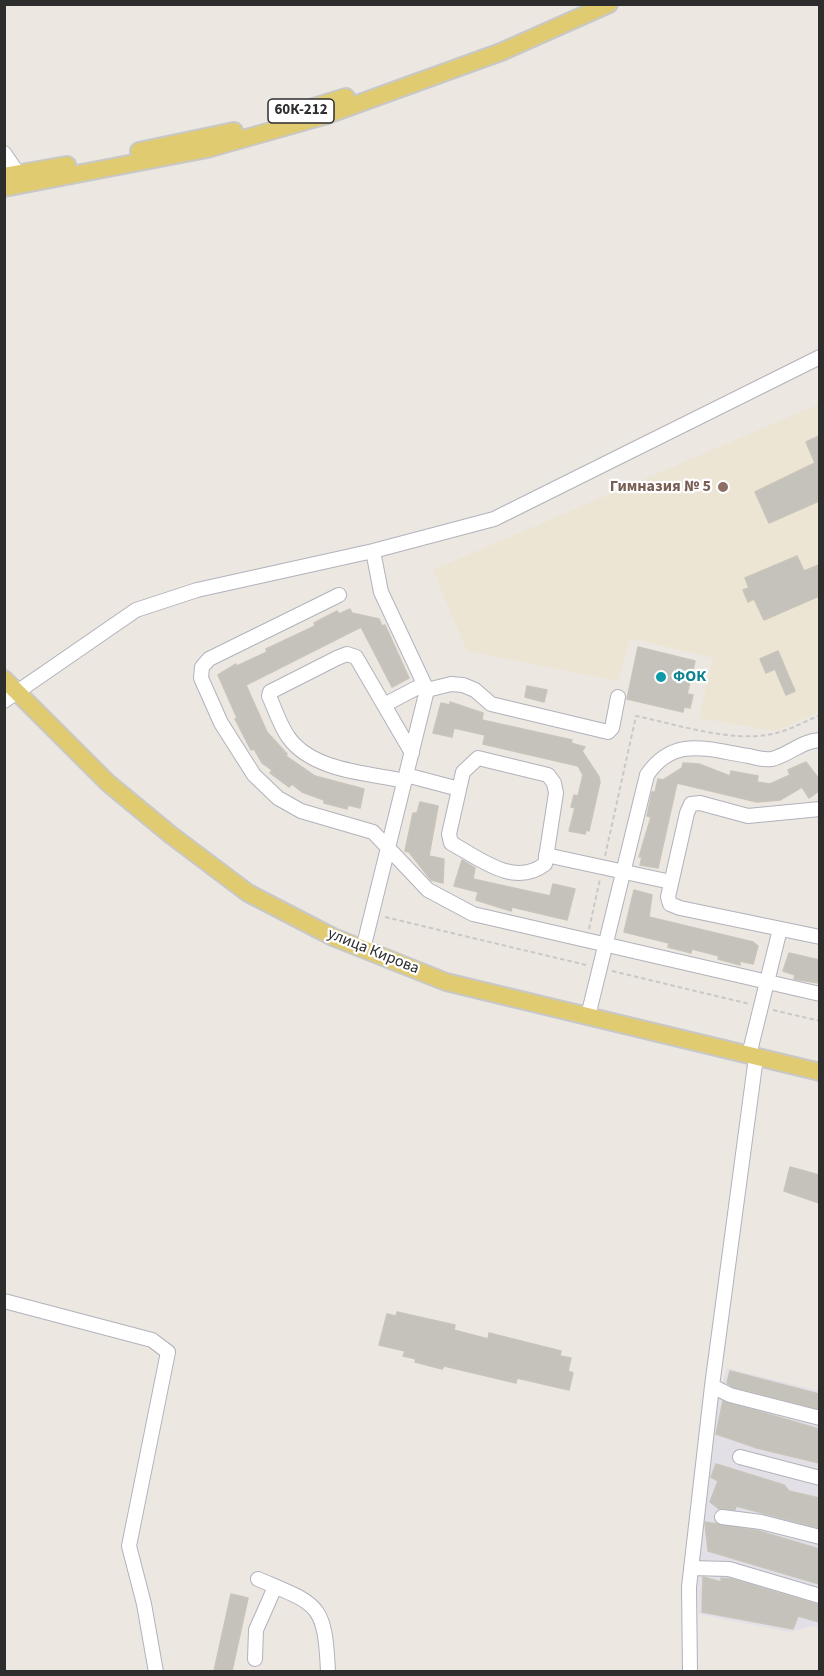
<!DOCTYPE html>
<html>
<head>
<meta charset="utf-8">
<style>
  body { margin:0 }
  #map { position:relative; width:824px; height:1676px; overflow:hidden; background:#ece8e1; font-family:"Source Sans 3",sans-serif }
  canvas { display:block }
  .frame { position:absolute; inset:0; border:6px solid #2d2d2d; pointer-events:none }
</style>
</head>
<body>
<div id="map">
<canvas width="824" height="1676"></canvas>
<div class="frame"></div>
</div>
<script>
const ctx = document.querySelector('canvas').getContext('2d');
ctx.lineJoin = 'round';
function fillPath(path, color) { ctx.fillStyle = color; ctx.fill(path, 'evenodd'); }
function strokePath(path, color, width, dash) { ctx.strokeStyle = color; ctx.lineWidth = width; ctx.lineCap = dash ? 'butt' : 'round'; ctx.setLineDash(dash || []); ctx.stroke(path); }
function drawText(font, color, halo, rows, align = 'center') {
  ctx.font = font + ' "Source Sans 3",sans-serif'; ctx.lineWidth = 4.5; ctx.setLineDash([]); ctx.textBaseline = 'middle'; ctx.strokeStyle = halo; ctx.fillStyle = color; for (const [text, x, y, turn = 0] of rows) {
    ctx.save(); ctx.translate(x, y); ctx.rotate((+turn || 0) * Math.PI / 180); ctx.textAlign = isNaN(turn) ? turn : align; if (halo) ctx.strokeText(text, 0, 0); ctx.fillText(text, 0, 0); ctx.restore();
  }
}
fillPath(new Path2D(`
  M727,1368L819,1391V1628L813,1626L789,1632L698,1614L697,1580L712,1433L717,1399Z`), '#e2e0e6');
fillPath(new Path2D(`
  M819,404V712L775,731L699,718L713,658L630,638L618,681L467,651L433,570Z`), '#ece5d3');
const building = new Path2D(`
  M819,436V501L769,523L755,492L815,463L806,442Z
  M797,556L804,571L819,565V596L764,620L754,599L748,602L743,590L749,588L745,578Z
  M350,609L352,613L379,619L382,626L385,625L409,678L392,687L361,627L246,685L267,732L287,754L286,756L315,776L364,789L360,808L348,805L347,809L324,803V800L302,792L292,784L289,787L270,773L272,770L262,763L254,749L251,750L235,719L237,718L218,675L236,664L237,666L267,652L266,649L315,626L314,623L337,611L339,614Z
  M638,647L695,661L687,694L693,695L690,708L684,707L683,712L627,699Z
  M778,651L795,691L786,695L775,669L766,673L760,659Z
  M527,686L547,690L544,702L525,697Z
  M450,702L483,713L482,720L572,740L571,743L585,747L582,751L599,777L600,782L589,831L586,830L585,834L569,831L575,808L571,807L574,795L578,796L583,775L578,766L483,744L485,735L454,728L452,737L433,733L441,703L450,705Z
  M806,762L819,779V791L809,798L802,787L780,800L757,802L677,783L658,868L640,865L642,857H639L651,817L647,816L652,792H655L658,779L663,780L682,768L683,763L699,764L730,776L731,771L758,776L757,782L770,784L790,775L788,770Z
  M420,802L438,806L429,856L444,859L443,883L431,880L409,852L405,851L413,813H417Z
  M462,860L475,868L473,879L550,896L553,884L575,889L567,920L512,907L511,911L476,900L478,892L454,886Z
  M634,890L652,895L649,917L753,942L758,946L753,964L740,961V965L718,959L719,956L692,949L691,953L668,947L669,943L624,932Z
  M789,953L819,960L818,983L794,979L795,975L783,971Z
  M790,1167L819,1175V1203L784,1191Z
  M397,1312L455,1325L454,1330L488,1339L489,1333L561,1351L560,1356L571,1358L568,1371L573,1373L569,1390L517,1378L516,1383L444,1366L442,1369L415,1362L416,1359L403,1356L405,1351L379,1345L387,1314L396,1316Z
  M730,1371L819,1394V1409L733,1387L727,1383Z
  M723,1401L819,1429V1463L757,1448L716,1434Z
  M716,1464L784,1485L789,1491L819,1498V1528L736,1506L735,1510L719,1509L710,1502L718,1481L711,1477Z
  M705,1522L759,1531L819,1549V1584L708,1551Z
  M703,1577L721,1582V1578L732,1579L819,1605V1622L798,1616L793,1629L702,1612Z
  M231,1594L248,1598L232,1671H214Z`);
fillPath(building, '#c5c2bc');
strokePath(building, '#c8c4bb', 1.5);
const minor = new Path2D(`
  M4,153L19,175
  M339,595L209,659L202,667L201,678L221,723L254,775L278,798L301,811L373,832L428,890L473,914L820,994
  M427,690L451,684L463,685L475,690L491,704L608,732L612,728L618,697
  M4,701L136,610L197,590L373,551L494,519L820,357
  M384,705L424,684
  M478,758L548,775L554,783L556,793L545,864C514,888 479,858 451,843L449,834L463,772Z
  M406,775L459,789
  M405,781C368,773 313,771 289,738C280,726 275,709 269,696L270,692L337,658L347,654L356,657L412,753
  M820,809L748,816L700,803L691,804L687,813L668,897L670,904L680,908L820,937
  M546,855L671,882
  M363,949L427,690L381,592L373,551
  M588,1016L647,775C674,735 709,750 749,756C756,758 765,760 772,759C789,755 801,741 820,740
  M749,1055L780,929
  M4,1301L152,1340L168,1352L129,1546L144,1604L156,1672
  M712,1386L730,1395L820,1418
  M740,1457L820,1478
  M722,1517L761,1522L820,1537
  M691,1568L729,1569L820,1596
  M258,1579C318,1605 325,1602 328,1672
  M255,1659L256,1630L275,1587
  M690,1672L689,1587L712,1386L756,1057`);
const major = new Path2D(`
  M294,113L346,97
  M139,151L234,131
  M4,176L67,165
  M4,188L207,149L324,116L501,52L609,4
  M4,679L108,783L171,835L248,893L333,937L446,982L820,1072`);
strokePath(minor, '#b1b2bb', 16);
strokePath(major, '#c8c8c8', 20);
strokePath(new Path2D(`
  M605,856L636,716C675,724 733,743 772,734C788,731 804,722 820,715
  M385,917L586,965
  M589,929L600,879
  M612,971L750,1004
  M773,1010L820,1021`), '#c8c8c8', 2, [4.5, 3]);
strokePath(minor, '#fff', 14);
strokePath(major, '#e1cb71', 16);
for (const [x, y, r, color] of [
  [723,487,6,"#8d6e63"],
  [661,677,6,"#0f9aa8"]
]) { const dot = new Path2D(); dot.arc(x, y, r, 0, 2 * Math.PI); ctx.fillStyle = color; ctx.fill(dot); strokePath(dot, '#fff', 2); }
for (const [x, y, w] of [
  [301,111,66]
]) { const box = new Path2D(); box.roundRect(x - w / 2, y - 12, w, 24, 4.5); ctx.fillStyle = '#fff'; ctx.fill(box); strokePath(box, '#2d2d2d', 1.5); }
drawText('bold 15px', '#2d2d2d', null, [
  ["60К-212",301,111]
]);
drawText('bold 16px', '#785e54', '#fff', [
  ["Гимназия № 5",711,487]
], 'right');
drawText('bold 16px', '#0d838f', '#fff', [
  ["ФОК",673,677]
], 'left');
drawText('16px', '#2d2d2d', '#fff', [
  ["улица Кирова",373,952,22]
]);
</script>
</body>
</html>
